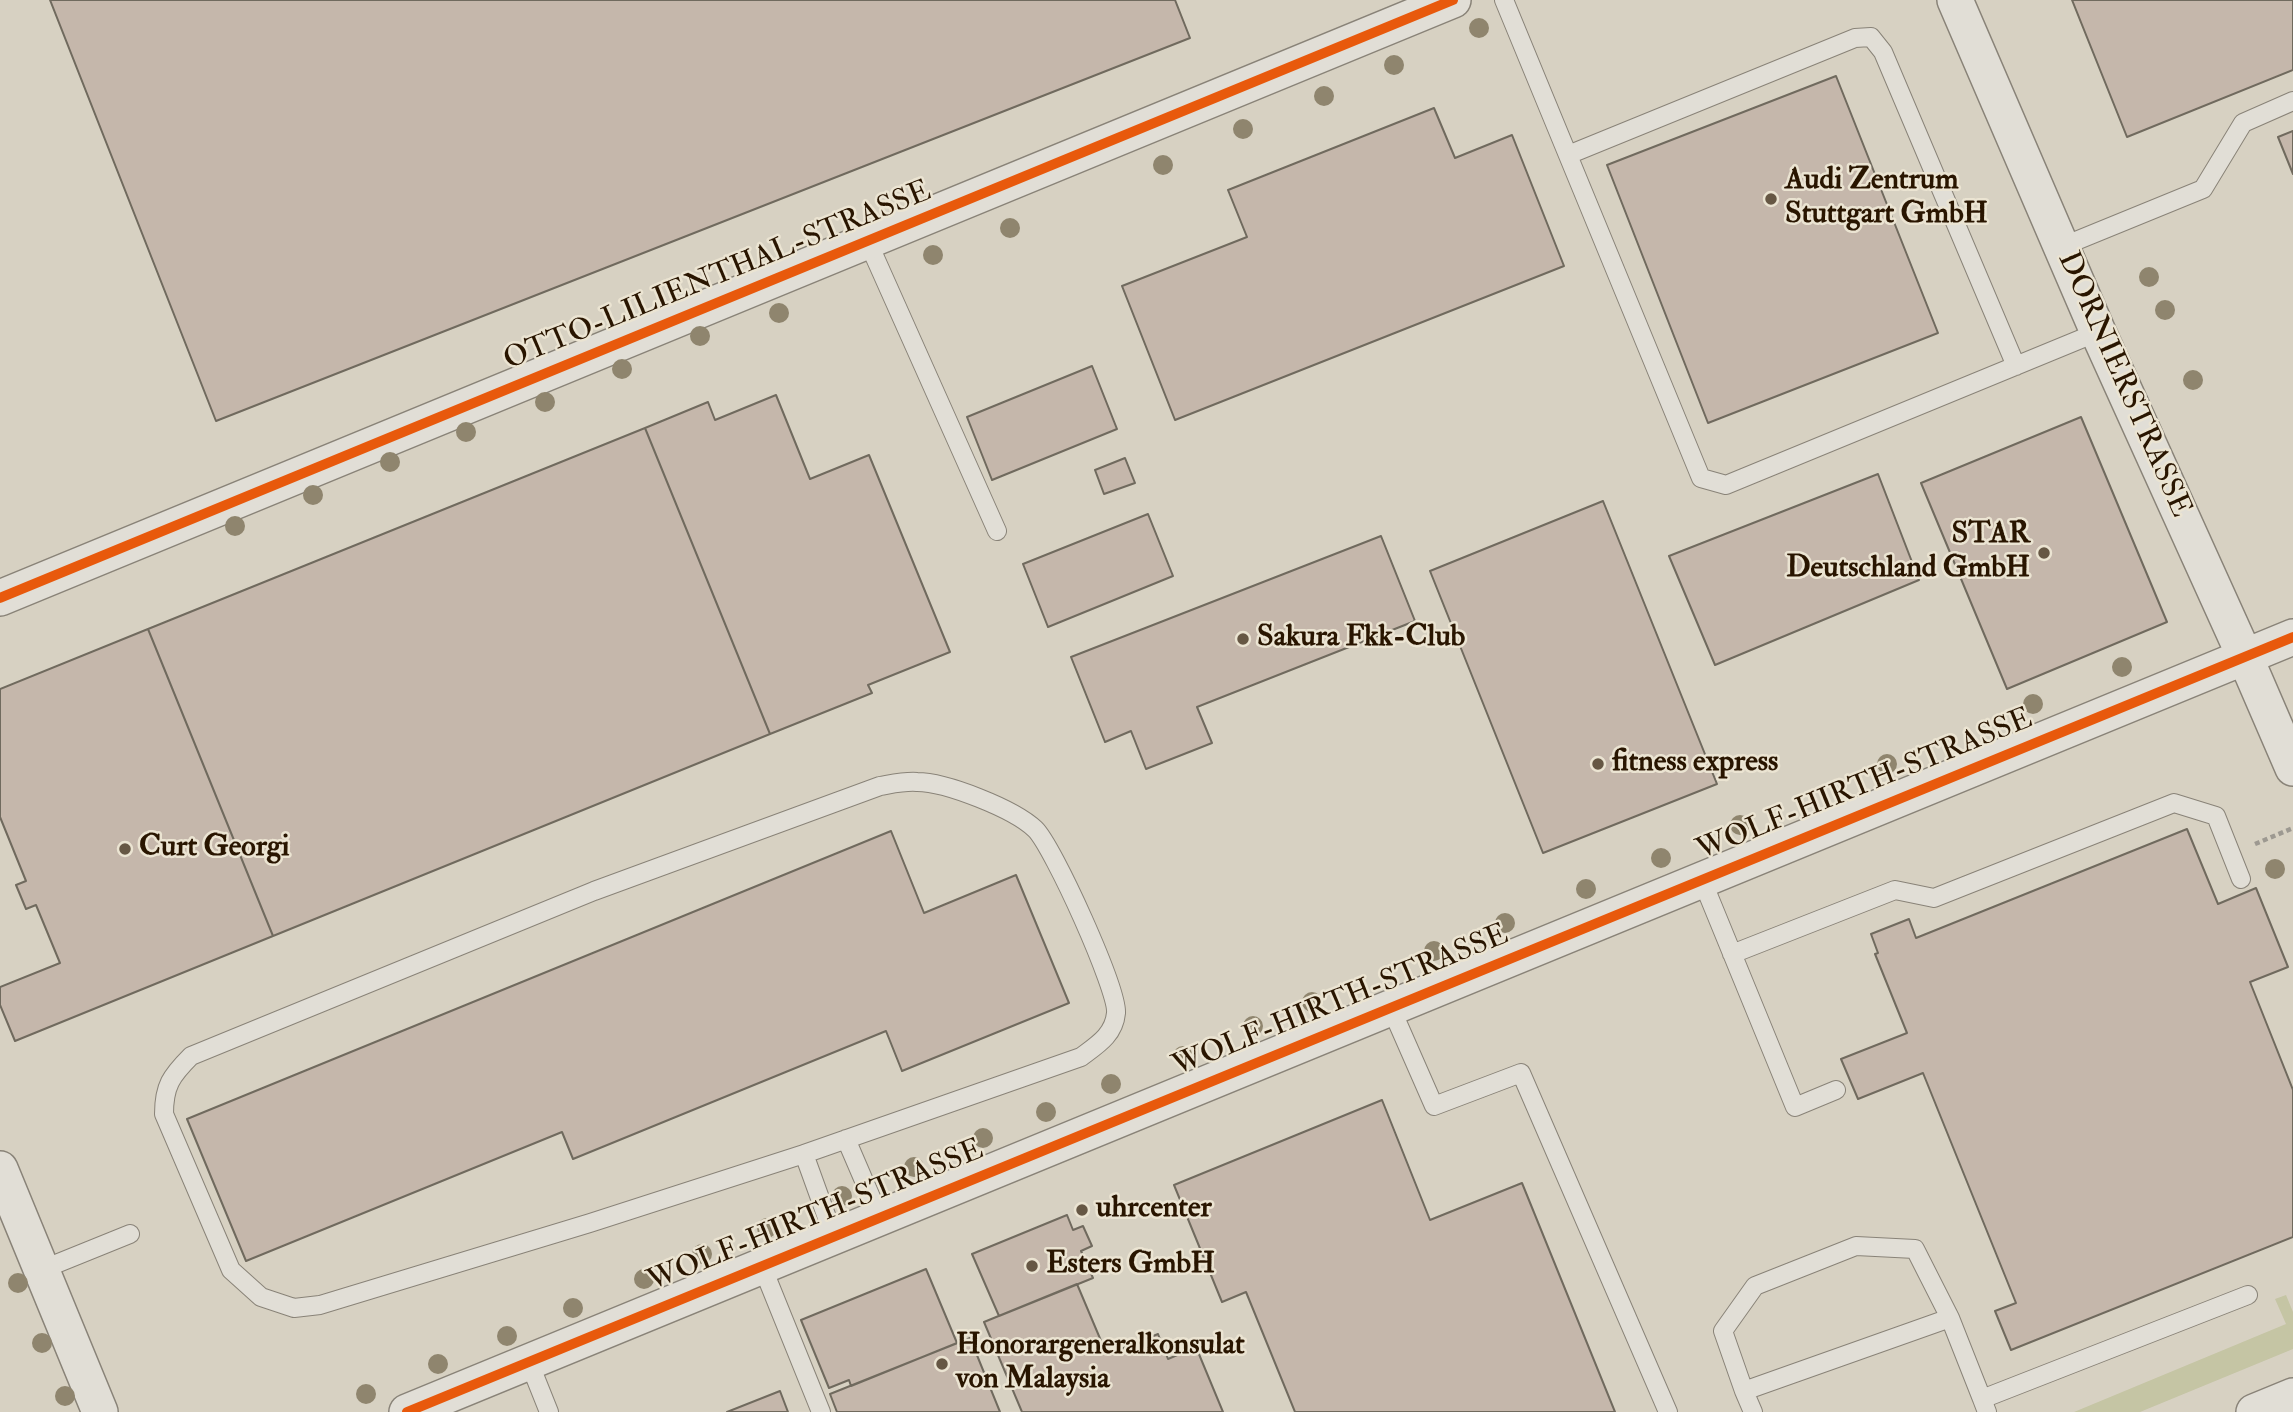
<!DOCTYPE html>
<html>
<head>
<meta charset="utf-8">
<style>
  body { margin:0 }
  canvas { display:block; background:#d7d1c2 }
</style>
</head>
<body>
<canvas width="2293" height="1412"></canvas>
<script>
const ctx = document.querySelector('canvas').getContext('2d');
ctx.lineJoin = 'round';
function fillPath(path, color) { ctx.fillStyle = color; ctx.fill(path, 'evenodd'); }
function strokePath(path, color, width, dash) { ctx.strokeStyle = color; ctx.lineWidth = width; ctx.lineCap = dash ? 'butt' : 'round'; ctx.setLineDash(dash || []); ctx.stroke(path); }
function drawText(font, color, halo, rows, align = 'center') {
  ctx.font = font + ' "IM FELL Double Pica",serif'; ctx.lineWidth = 5; ctx.setLineDash([]); ctx.textBaseline = 'middle'; ctx.strokeStyle = halo; ctx.fillStyle = color; for (const [text, x, y, turn = 0] of rows) {
    ctx.save(); ctx.translate(x, y); ctx.rotate((+turn || 0) * Math.PI / 180); ctx.textAlign = isNaN(turn) ? turn : align; if (halo) ctx.strokeText(text, 0, 0); ctx.fillText(text, 0, 0); ctx.restore();
  }
}
fillPath(new Path2D(`
  M2286,1295L2293,1312V1349L2140,1412H2074L2286,1324L2275,1299Z`), '#c5c5a4');
const building = new Path2D(`
  M50,0H1175L1190,38L216,421Z
  M2072,0H2293V70L2127,137Z
  M1836,76L1938,333L1708,423L1607,165Z
  M1434,108L1455,158L1512,135L1564,266L1175,420L1122,286L1247,237L1228,190Z
  M2293,131V174L2278,137Z
  M1092,366L1117,429L992,480L967,417Z
  M776,395L810,479L869,455L950,652L868,685L872,693L770,734L645,428L708,402L715,420Z
  M2081,417L2167,622L2007,689L1921,483Z
  M645,428L770,734L273,936L148,629Z
  M1125,458L1135,483L1104,494L1095,470Z
  M1878,474L1919,580L1715,665L1669,556Z
  M1603,501L1717,784L1543,853L1430,571Z
  M1148,514L1173,576L1048,627L1023,564Z
  M1381,536L1415,621L1197,707L1212,743L1146,769L1131,731L1105,742L1071,657Z
  M148,629L273,936L15,1041L0,1005V987L60,963L36,905L26,909L16,885L26,881L0,817V689Z
  M2187,829L2218,904L2256,888L2288,967L2250,982L2293,1090V1237L2011,1350L1995,1311L2016,1303L1923,1073L1858,1099L1841,1059L1907,1033L1875,954L1878,953L1871,934L1909,919L1916,938Z
  M891,831L924,913L1016,875L1069,1003L902,1071L886,1031L573,1159L562,1132L246,1261L187,1119Z
  M1382,1100L1430,1220L1522,1183L1615,1412H1295L1246,1292L1222,1302L1174,1185Z
  M1067,1215L1073,1230L1083,1226L1092,1246L1081,1251L1093,1278L999,1316L972,1254Z
  M926,1269L957,1343L851,1386L849,1380L829,1388L801,1320Z
  M1077,1284L1107,1355L1158,1334L1168,1359L1196,1347L1223,1412H1022L984,1322Z
  M970,1338L1000,1412H837L830,1394Z
  M780,1391L788,1412H727Z`);
fillPath(building, '#c5b7ab');
strokePath(building, '#706a5e', 2);
const service = new Path2D(`
  M1504,0L1701,478L1726,485L2098,332
  M1568,155L1855,38L1871,37L1883,52L2016,366
  M868,242L997,531
  M2061,247L2203,189L2243,123L2293,101
  M1702,880L1795,1107L1836,1090
  M1732,954L1895,890L1934,898L2174,803L2216,816L2241,879
  M1391,1008L1434,1106L1521,1073L1668,1412
  M846,1139L880,1218
  M804,1154L1081,1057C1097,1045 1114,1035 1116,1013C1118,990 1053,846 1035,829C1014,809 946,782 917,782C905,781 892,784 880,786L594,891L191,1056C171,1076 164,1086 164,1114L231,1270L261,1297L294,1308L320,1305L590,1223L804,1154L834,1237
  M762,1266L821,1412
  M41,1270L130,1234
  M1950,1318L1744,1391L1723,1331L1755,1286L1856,1246L1915,1249L1950,1318L1982,1399
  M529,1362L549,1412
  M1744,1391L1753,1412
  M1987,1412L1982,1399L2248,1295`);
const minor = new Path2D(`
  M1955,0L2098,332L2245,657L2293,768
  M0,598L1453,0
  M0,1169L100,1412
  M407,1412L2293,637
  M2254,1412L2293,1396`);
strokePath(service, '#898378', 20);
strokePath(minor, '#898378', 38);
strokePath(new Path2D(`
  M2255,844L2293,828`), '#9d9991', 4.5, [5, 3.5]);
strokePath(service, '#e1ded6', 18);
strokePath(minor, '#e1ded6', 35);
strokePath(new Path2D(`
  M0,598L1453,0
  M407,1412L2293,637`), '#e8590c', 10);
ctx.fillStyle = '#8f856e';
for (const [x, y] of [
  [1479,28],
  [1394,65],
  [1324,96],
  [1243,129],
  [1163,165],
  [1010,228],
  [933,255],
  [2149,277],
  [2165,310],
  [779,313],
  [700,336],
  [622,369],
  [2193,380],
  [545,402],
  [466,432],
  [390,462],
  [313,495],
  [235,526],
  [2122,667],
  [2033,704],
  [1887,764],
  [1740,825],
  [1661,858],
  [2275,869],
  [1586,889],
  [1505,923],
  [1434,951],
  [1312,1002],
  [1253,1026],
  [1183,1056],
  [1111,1084],
  [1046,1112],
  [983,1138],
  [914,1167],
  [842,1196],
  [767,1228],
  [702,1254],
  [644,1279],
  [18,1283],
  [573,1308],
  [507,1336],
  [42,1343],
  [438,1364],
  [366,1394],
  [65,1396]
]) { ctx.beginPath(); ctx.arc(x, y, 10, 0, 2 * Math.PI); ctx.fill(); }
for (const [x, y, r, color] of [
  [1771,199,7,"#665744"],
  [2044,553,7,"#665744"],
  [1243,639,7,"#665744"],
  [1598,764,7,"#665744"],
  [125,849,7,"#665744"],
  [1082,1210,7,"#665744"],
  [1032,1266,7,"#665744"],
  [942,1364,7,"#665744"]
]) { const dot = new Path2D(); dot.arc(x, y, r, 0, 2 * Math.PI); ctx.fillStyle = color; ctx.fill(dot); strokePath(dot, '#ebe4d2', 2.5); }
drawText('bold 30px', '#291500', '#ebe4d2', [
  ["Audi Zentrum",1785,182],
  ["Stuttgart GmbH",1785,216],
  ["STAR",2030,536,"right"],
  ["Deutschland GmbH",2030,570,"right"],
  ["Sakura Fkk-Club",1257,639],
  ["fitness express",1612,764],
  ["Curt Georgi",139,849],
  ["uhrcenter",1096,1210],
  ["Esters GmbH",1046,1266],
  ["Honorargeneralkonsulat",956,1347],
  ["von Malaysia",956,1381]
], 'left');
drawText('30px', '#291500', '#ebe4d2', [
  ["OTTO-LILIENTHAL-STRASSE",718,277,-22],
  ["DORNIERSTRASSE",2123,385,66],
  ["WOLF-HIRTH-STRASSE",1865,786,-22],
  ["WOLF-HIRTH-STRASSE",1341,1002,-22],
  ["WOLF-HIRTH-STRASSE",816,1217,-22]
]);
</script>
</body>
</html>
